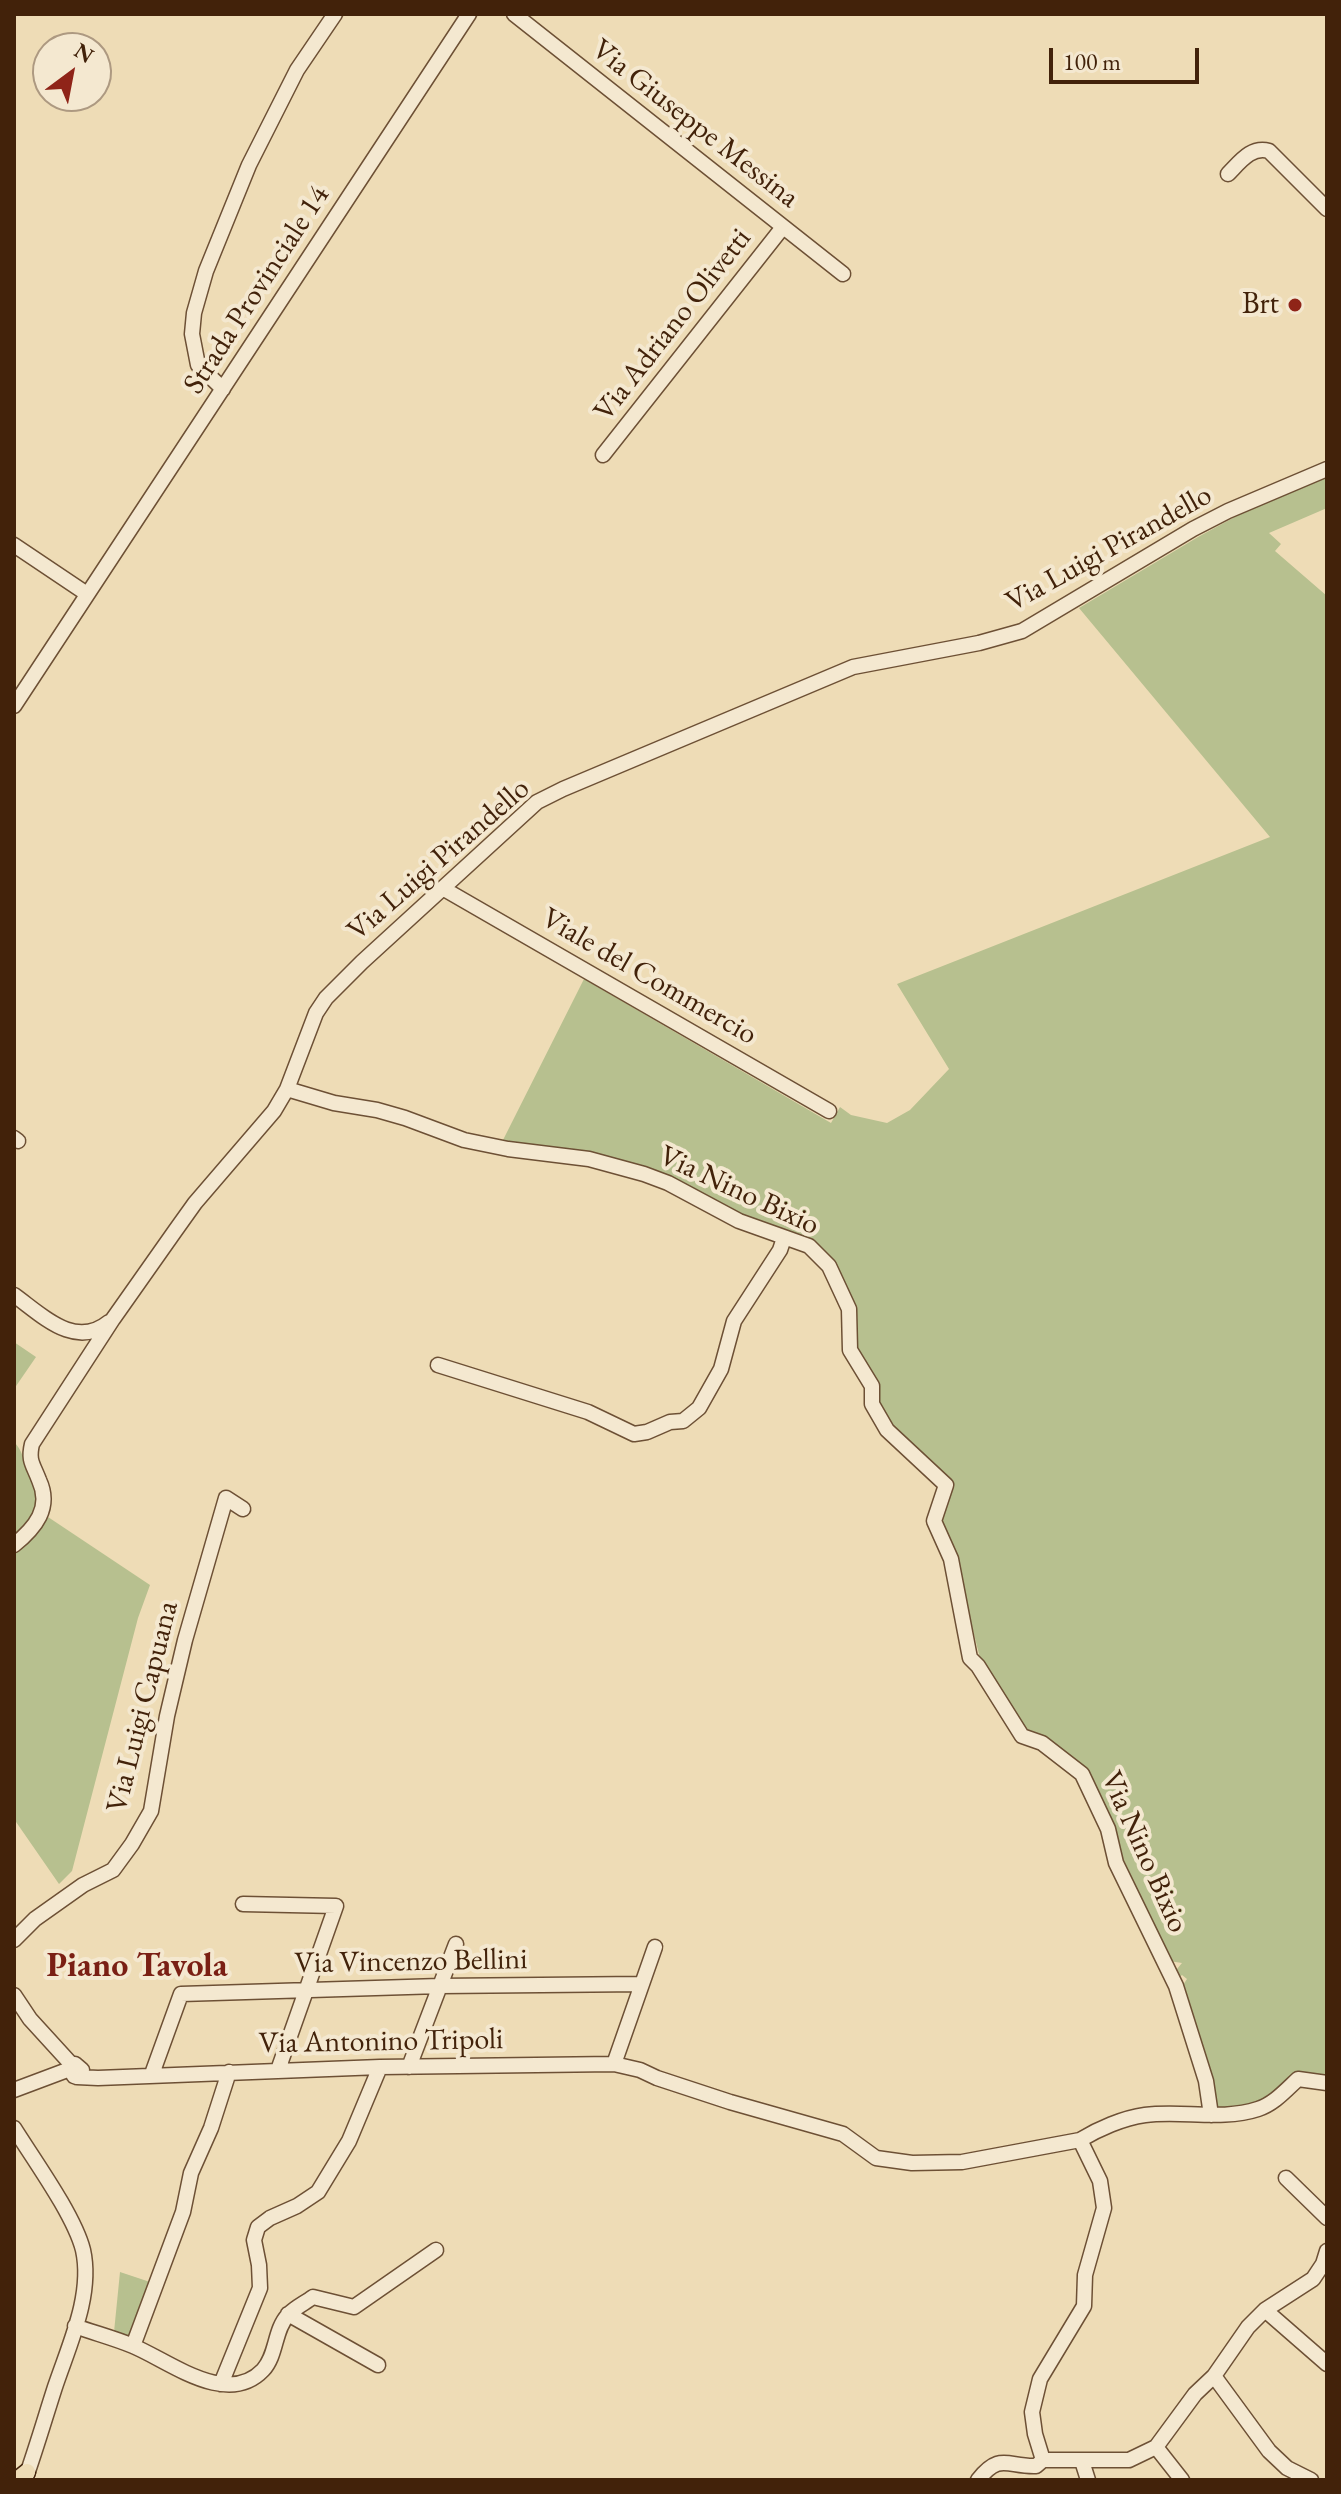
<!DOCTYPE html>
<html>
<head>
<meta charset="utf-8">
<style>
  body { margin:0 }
  #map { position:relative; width:1341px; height:2494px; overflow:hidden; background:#eedcb6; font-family:"EB Garamond",serif }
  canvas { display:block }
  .frame { position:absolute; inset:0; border:16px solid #42220a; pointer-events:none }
  .north { position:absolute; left:32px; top:32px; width:80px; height:80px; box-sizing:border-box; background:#f4e8d0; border:2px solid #ad9981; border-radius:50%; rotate:32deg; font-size:22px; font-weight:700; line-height:32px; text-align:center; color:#42220a }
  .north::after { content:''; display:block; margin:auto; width:28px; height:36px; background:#8f2418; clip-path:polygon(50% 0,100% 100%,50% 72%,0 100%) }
  .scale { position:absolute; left:1049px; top:48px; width:150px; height:36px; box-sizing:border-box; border:4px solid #42220a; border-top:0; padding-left:10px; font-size:24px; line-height:28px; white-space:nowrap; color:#42220a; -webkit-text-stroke:6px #f4e8d0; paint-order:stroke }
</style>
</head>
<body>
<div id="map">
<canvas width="1341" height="2494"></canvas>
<div class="frame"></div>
<div class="north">N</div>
<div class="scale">100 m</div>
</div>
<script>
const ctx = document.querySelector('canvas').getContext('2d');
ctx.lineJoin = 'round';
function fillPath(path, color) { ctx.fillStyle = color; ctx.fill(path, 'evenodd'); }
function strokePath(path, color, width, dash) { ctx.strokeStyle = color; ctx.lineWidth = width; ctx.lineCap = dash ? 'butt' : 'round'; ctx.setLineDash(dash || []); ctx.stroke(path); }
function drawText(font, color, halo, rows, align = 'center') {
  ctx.font = font + ' "EB Garamond",serif'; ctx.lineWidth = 8; ctx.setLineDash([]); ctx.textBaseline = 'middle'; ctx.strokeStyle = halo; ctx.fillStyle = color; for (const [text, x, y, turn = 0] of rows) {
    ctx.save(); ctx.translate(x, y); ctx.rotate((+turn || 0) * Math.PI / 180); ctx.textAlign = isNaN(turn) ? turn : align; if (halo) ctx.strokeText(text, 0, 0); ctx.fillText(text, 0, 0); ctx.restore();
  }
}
fillPath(new Path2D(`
  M1327,475V508L1269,533L1281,544L1275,551L1327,596V2079L1314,2076L1256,2105L1217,2108L1181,1988L1187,1979L1182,1975L1178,1978L1177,1969L1182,1963L1169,1961L1120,1863L1086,1771L1025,1733L981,1662L955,1559L939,1523L954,1484C935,1469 913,1454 897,1435C860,1392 848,1322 834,1268L684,1186L502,1142L584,979L831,1123L840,1107L851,1115L887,1123L910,1110L949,1069L897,984L1270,837L1079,608L1198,537L1244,512Z
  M14,1342L36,1357L14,1389Z
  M14,1442C22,1450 24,1460 28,1471C44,1509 40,1510 14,1540Z
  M45,1515L150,1585L138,1618L72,1871L59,1884L14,1819V1550Z
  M120,2272L150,2282L132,2335L129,2337L114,2332Z`), '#b7c08f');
const minor = new Path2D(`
  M514,14L843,274
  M1228,174C1240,162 1251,146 1269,151L1327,209
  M223,389L198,365L192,334L194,313L206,271L249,165L297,70L335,14
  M603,455L783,227
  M14,545L87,594
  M14,706L469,14
  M444,889L829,1111
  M287,1089L334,1103L377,1110L405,1118L464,1140L508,1149L589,1159L644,1174L668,1183L739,1221L809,1246L829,1266L849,1309L850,1350L872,1386V1404L887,1430L946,1485L934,1521L951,1559L970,1658L978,1666L1022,1736L1042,1743L1082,1774L1108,1829L1116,1863L1176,1986L1206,2081L1211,2115
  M14,1138L18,1141
  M14,1295C42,1315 75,1350 109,1322
  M438,1365L588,1412L634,1434L647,1432L670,1422L683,1421L699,1408L721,1369L734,1321L780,1250L784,1238
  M14,1545C35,1528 52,1508 39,1480C33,1464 28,1461 32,1444L113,1319L175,1231L195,1203L274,1111L287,1089L316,1013L326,998L362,962L537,802L563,789L853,667L979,643L1022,631L1193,529L1228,511L1327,469
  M243,1904L336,1906L278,2070
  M14,1940L35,1919L83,1885L113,1870L132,1844L151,1811L167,1716L185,1640L226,1498L243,1509
  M14,1995L30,2019L72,2065
  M614,2064L655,1947
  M409,2067L456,1944
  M152,2074L181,1994L440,1986L642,1984
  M77,2077L82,2070L75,2064L70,2069L74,2076L77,2077L98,2078L380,2067L614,2064L640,2070L657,2078L730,2102L843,2134L876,2158L912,2163L962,2162L1080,2140C1098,2129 1123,2118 1145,2115C1181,2110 1222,2121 1258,2109C1274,2104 1286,2090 1298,2079L1327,2083
  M14,2090L70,2069
  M14,2128C34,2160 74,2215 83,2250C93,2295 69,2345 55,2387C45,2418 36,2449 25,2480
  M1286,2178L1327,2218
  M1265,2310L1327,2364
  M288,2314L378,2365
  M75,2326C94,2333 114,2338 133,2346C169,2361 227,2408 263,2370C277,2355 274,2330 288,2315C294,2308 305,2303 313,2297L354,2307L436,2250
  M133,2346L183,2212L191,2173L211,2128L229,2072
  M1214,2376L1269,2451L1287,2468L1311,2480
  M221,2384L260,2288L259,2265L254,2240L258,2227L270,2218L297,2206L318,2192L349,2141L380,2067
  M1156,2447L1182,2480
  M1043,2460H1129L1156,2447L1195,2394L1214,2376L1248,2327L1265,2310L1313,2279L1323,2264L1327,2251
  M1082,2461L1088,2480
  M978,2480C1000,2452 1007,2467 1036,2466L1043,2460L1035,2434L1032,2412L1040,2379L1084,2306L1085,2275L1104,2208L1100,2181L1080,2140`);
const major = new Path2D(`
  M17,2480L27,2472`);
strokePath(minor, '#6d5035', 17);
strokePath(major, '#42220a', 19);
strokePath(minor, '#f4e8d0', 14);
strokePath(major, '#eedcb6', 16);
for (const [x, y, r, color] of [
  [1295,305,8,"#8f2418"]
]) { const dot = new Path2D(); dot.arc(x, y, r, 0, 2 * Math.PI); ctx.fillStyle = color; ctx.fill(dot); strokePath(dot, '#f4e8d0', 3); }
drawText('30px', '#42220a', '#f4e8d0', [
  ["Via Giuseppe Messina",695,124,38],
  ["Strada Provinciale 14",257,290,-57],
  ["Via Adriano Olivetti",673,325,-52],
  ["Via Luigi Pirandello",1109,549,-29],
  ["Via Luigi Pirandello",439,860,-41],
  ["Viale del Commercio",649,977,30],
  ["Via Nino Bixio",739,1191,25],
  ["Via Luigi Capuana",143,1707,-76],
  ["Via Nino Bixio",1144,1852,66],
  ["Via Vincenzo Bellini",411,1962,-1],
  ["Via Antonino Tripoli",381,2042,-1]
]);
drawText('30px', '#42220a', '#f4e8d0', [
  ["Brt",1279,305]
], 'right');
drawText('bold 34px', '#7a1f14', '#f4e8d0', [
  ["Piano Tavola",137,1967]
]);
</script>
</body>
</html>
